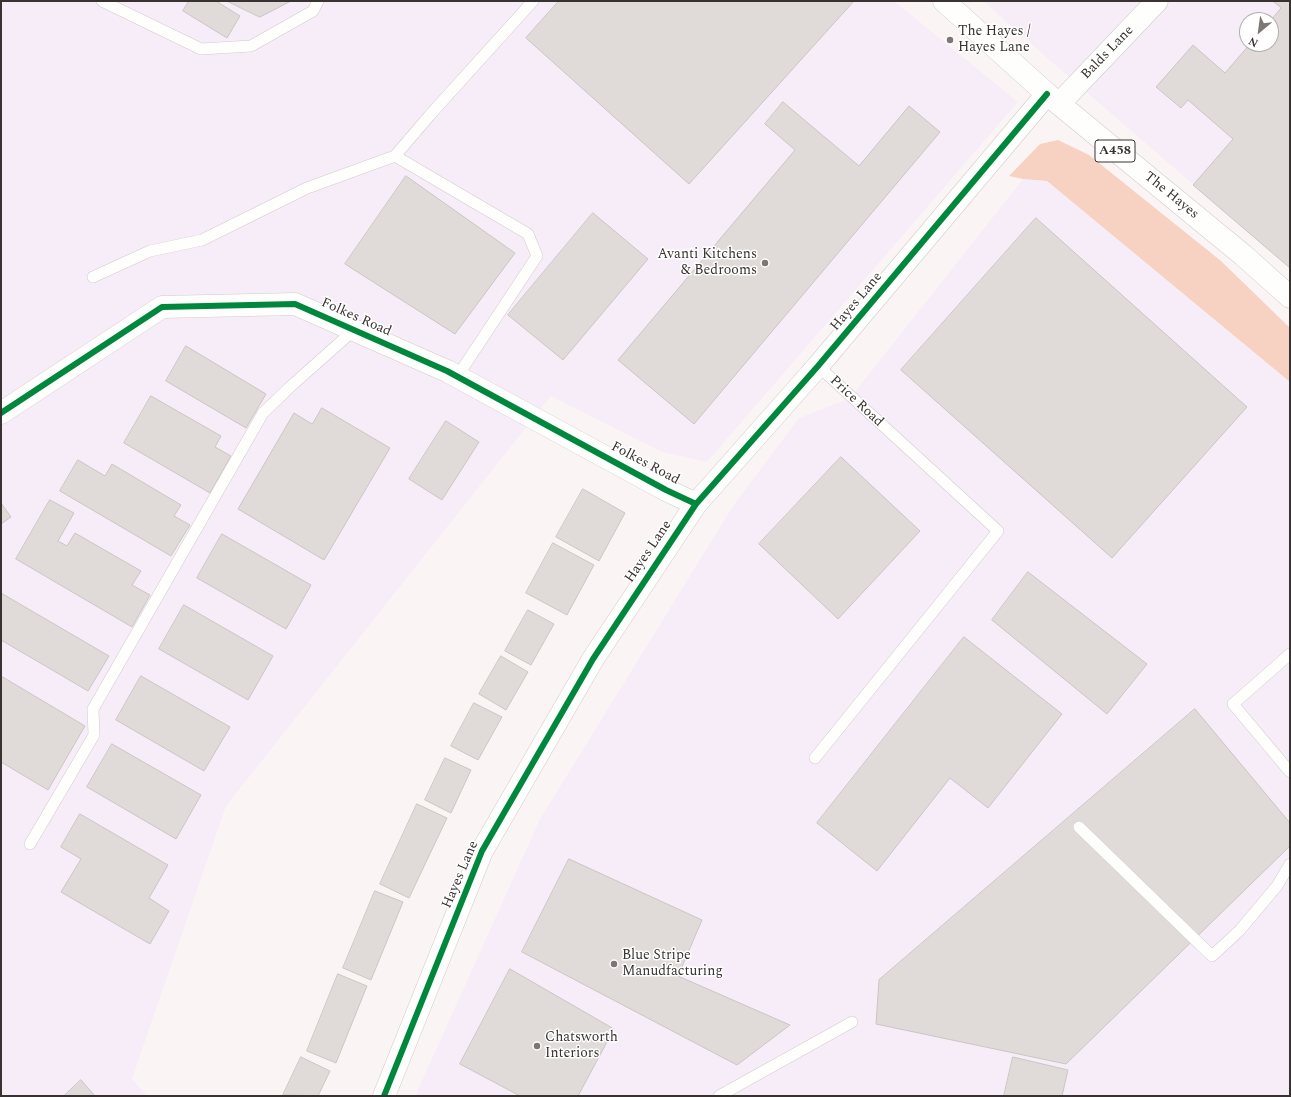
<!DOCTYPE html>
<html>
<head>
<meta charset="utf-8">
<style>
  body { margin:0 }
  #map { position:relative; width:1291px; height:1097px; overflow:hidden; background:#faf5f4; font-family:Spectral,serif }
  canvas { display:block }
  .frame { position:absolute; inset:0; border:2px solid #383230; pointer-events:none }
  .north { position:absolute; left:1239px; top:12px; width:40px; height:40px; box-sizing:border-box; background:#fff; border:1px solid #afadac; border-radius:50%; rotate:209deg; font-size:11px; font-weight:700; line-height:16px; text-align:center; color:#383230 }
  .north::after { content:''; display:block; margin:auto; width:14px; height:18px; background:#7c7675; clip-path:polygon(50% 0,100% 100%,50% 72%,0 100%) }
</style>
</head>
<body>
<div id="map">
<canvas width="1291" height="1097"></canvas>
<div class="frame"></div>
<div class="north">N</div>
</div>
<script>
const ctx = document.querySelector('canvas').getContext('2d');
ctx.lineJoin = 'round';
function fillPath(path, color) { ctx.fillStyle = color; ctx.fill(path, 'evenodd'); }
function strokePath(path, color, width, dash) { ctx.strokeStyle = color; ctx.lineWidth = width; ctx.lineCap = dash ? 'butt' : 'round'; ctx.setLineDash(dash || []); ctx.stroke(path); }
function drawText(font, color, halo, rows, align = 'center') {
  ctx.font = font + ' Spectral,serif'; ctx.lineWidth = 3; ctx.setLineDash([]); ctx.textBaseline = 'middle'; ctx.strokeStyle = halo; ctx.fillStyle = color; for (const [text, x, y, turn = 0] of rows) {
    ctx.save(); ctx.translate(x, y); ctx.rotate((+turn || 0) * Math.PI / 180); ctx.textAlign = isNaN(turn) ? turn : align; if (halo) ctx.strokeText(text, 0, 0); ctx.fillText(text, 0, 0); ctx.restore();
  }
}
fillPath(new Path2D(`
  M1,1H894L1018,102L707,462L662,452L551,396L226,806L132,1079L147,1096H1Z
  M983,1H1290V268L1062,71ZM1247,20H1271V44H1247Z
  M1023,179L1047,181L1290,382V1096H415L540,819L733,506L799,418L850,398Z`), '#f7edf8');
fillPath(new Path2D(`
  M1058,140L1089,155L1221,261L1290,328V382L1047,181L1023,179L1009,176L1040,144Z`), '#f7d1c2');
const building = new Path2D(`
  M189,1H216L240,16L227,38L183,11Z
  M227,1H291L260,17Z
  M559,1H854L689,184L526,38Z
  M1273,1H1290V268L1193,185L1233,139L1188,100L1181,108L1156,87L1193,45L1225,73L1250,44H1271V20L1281,8Z
  M783,102L859,166L909,106L940,132L694,424L618,360L795,150L765,124Z
  M406,176L515,253L455,334L345,264Z
  M593,213L648,259L563,360L508,315Z
  M1036,218L1247,407L1112,558L901,370Z
  M186,346L266,394L246,428L166,381Z
  M151,396L221,436L215,447L231,456L210,493L124,443Z
  M322,408L390,448L324,560L238,509L294,413L312,424Z
  M446,421L479,442L442,500L409,479Z
  M841,457L920,531L838,619L759,544Z
  M78,460L105,476L112,464L181,505L174,516L190,525L171,556L60,491Z
  M583,489L625,513L599,561L556,537Z
  M50,500L74,513L58,541L67,546L75,533L141,571L132,585L150,595L132,627L16,559Z
  M1,503L11,517L1,524Z
  M222,534L311,585L286,629L197,578Z
  M553,543L594,565L567,615L526,593Z
  M1028,572L1147,664L1107,714L992,620Z
  M1,593L109,656L88,691L1,640Z
  M184,605L273,656L248,700L159,649Z
  M528,610L554,624L531,665L505,651Z
  M964,637L1062,714L988,808L950,778L877,871L817,823Z
  M501,656L528,672L506,710L479,694Z
  M1,676L85,726L48,790L1,762Z
  M141,676L230,727L204,771L116,720Z
  M474,703L502,717L478,760L451,746Z
  M1195,709L1290,823V846L1066,1064L876,1024L879,980Z
  M112,744L201,795L176,839L87,787Z
  M445,758L471,770L451,813L425,800Z
  M417,804L447,818L409,898L380,884Z
  M80,814L168,865L149,898L169,911L150,944L61,892L81,859L61,847Z
  M569,859L702,920L678,976L790,1025L737,1065L522,952Z
  M375,891L403,902L371,980L343,968Z
  M510,969L614,1029L578,1096H520L460,1064Z
  M338,974L367,986L336,1063L307,1051Z
  M301,1057L330,1071L318,1096L283,1095Z
  M1013,1057L1068,1070L1062,1096H1004Z
  M81,1080L95,1096H64Z`);
fillPath(building, '#e0dbd9');
strokePath(building, '#cbc6c4', 1);
const service = new Path2D(`
  M102,1L201,49L251,46L313,11L318,1
  M395,156L528,234L537,256L457,377
  M93,277L150,251L202,240L307,188L395,156L429,116L533,1
  M1290,654L1233,704L1290,772
  M815,758L998,531L818,366
  M1079,827L1212,956L1239,931L1277,886L1290,864
  M30,844L94,735L93,709L263,413L290,387L354,330
  M719,1096L852,1022`);
const minor = new Path2D(`
  M1,413L162,307L295,304L447,371L666,490L696,504`);
const tertiary = new Path2D(`
  M1059,104L1157,1
  M384,1096L482,851L593,659L696,504L818,366L1047,94`);
const trunk = new Path2D(`
  M944,1L1047,94L1243,255L1290,297`);
strokePath(service, '#d1ccca', 12);
strokePath(minor, '#d1ccca', 23);
strokePath(tertiary, '#d1ccca', 23);
strokePath(trunk, '#d1ccca', 23);
strokePath(service, '#fefefd', 11);
strokePath(minor, '#fefefd', 22);
strokePath(tertiary, '#fefefd', 22);
strokePath(trunk, '#fefefd', 22);
strokePath(new Path2D(`
  M1,413L162,307L295,304L447,371L666,490L696,504
  M384,1096L482,851L593,659L696,504L818,366L1047,94`), '#00873e', 6);
for (const [x, y, r, color] of [
  [950,40,4,"#7c7675"],
  [765,263,4,"#7c7675"],
  [614,964,4,"#7c7675"],
  [537,1046,4,"#7c7675"]
]) { const dot = new Path2D(); dot.arc(x, y, r, 0, 2 * Math.PI); ctx.fillStyle = color; ctx.fill(dot); strokePath(dot, '#fff', 1.5); }
for (const [x, y, w] of [
  [1115,151,40]
]) { const box = new Path2D(); box.roundRect(x - w / 2, y - 11, w, 22, 3); ctx.fillStyle = '#fff'; ctx.fill(box); strokePath(box, '#383230', 1); }
drawText('bold 13px', '#383230', null, [
  ["A458",1115,151]
]);
drawText('14px', '#383230', '#fff', [
  ["The Hayes /",958,32],
  ["Hayes Lane",958,48],
  ["Avanti Kitchens",757,255,"right"],
  ["& Bedrooms",757,271,"right"],
  ["Blue Stripe",622,956],
  ["Manudfacturing",622,972],
  ["Chatsworth",545,1038],
  ["Interiors",545,1054]
], 'left');
drawText('14px', '#383230', '#fff', [
  ["Balds Lane",1108,53,-46],
  ["The Hayes",1171,196,39],
  ["Hayes Lane",857,302,-50],
  ["Folkes Road",356,318,24],
  ["Price Road",856,402,43],
  ["Folkes Road",645,464,28],
  ["Hayes Lane",649,552,-56],
  ["Hayes Lane",461,875,-67]
]);
</script>
</body>
</html>
